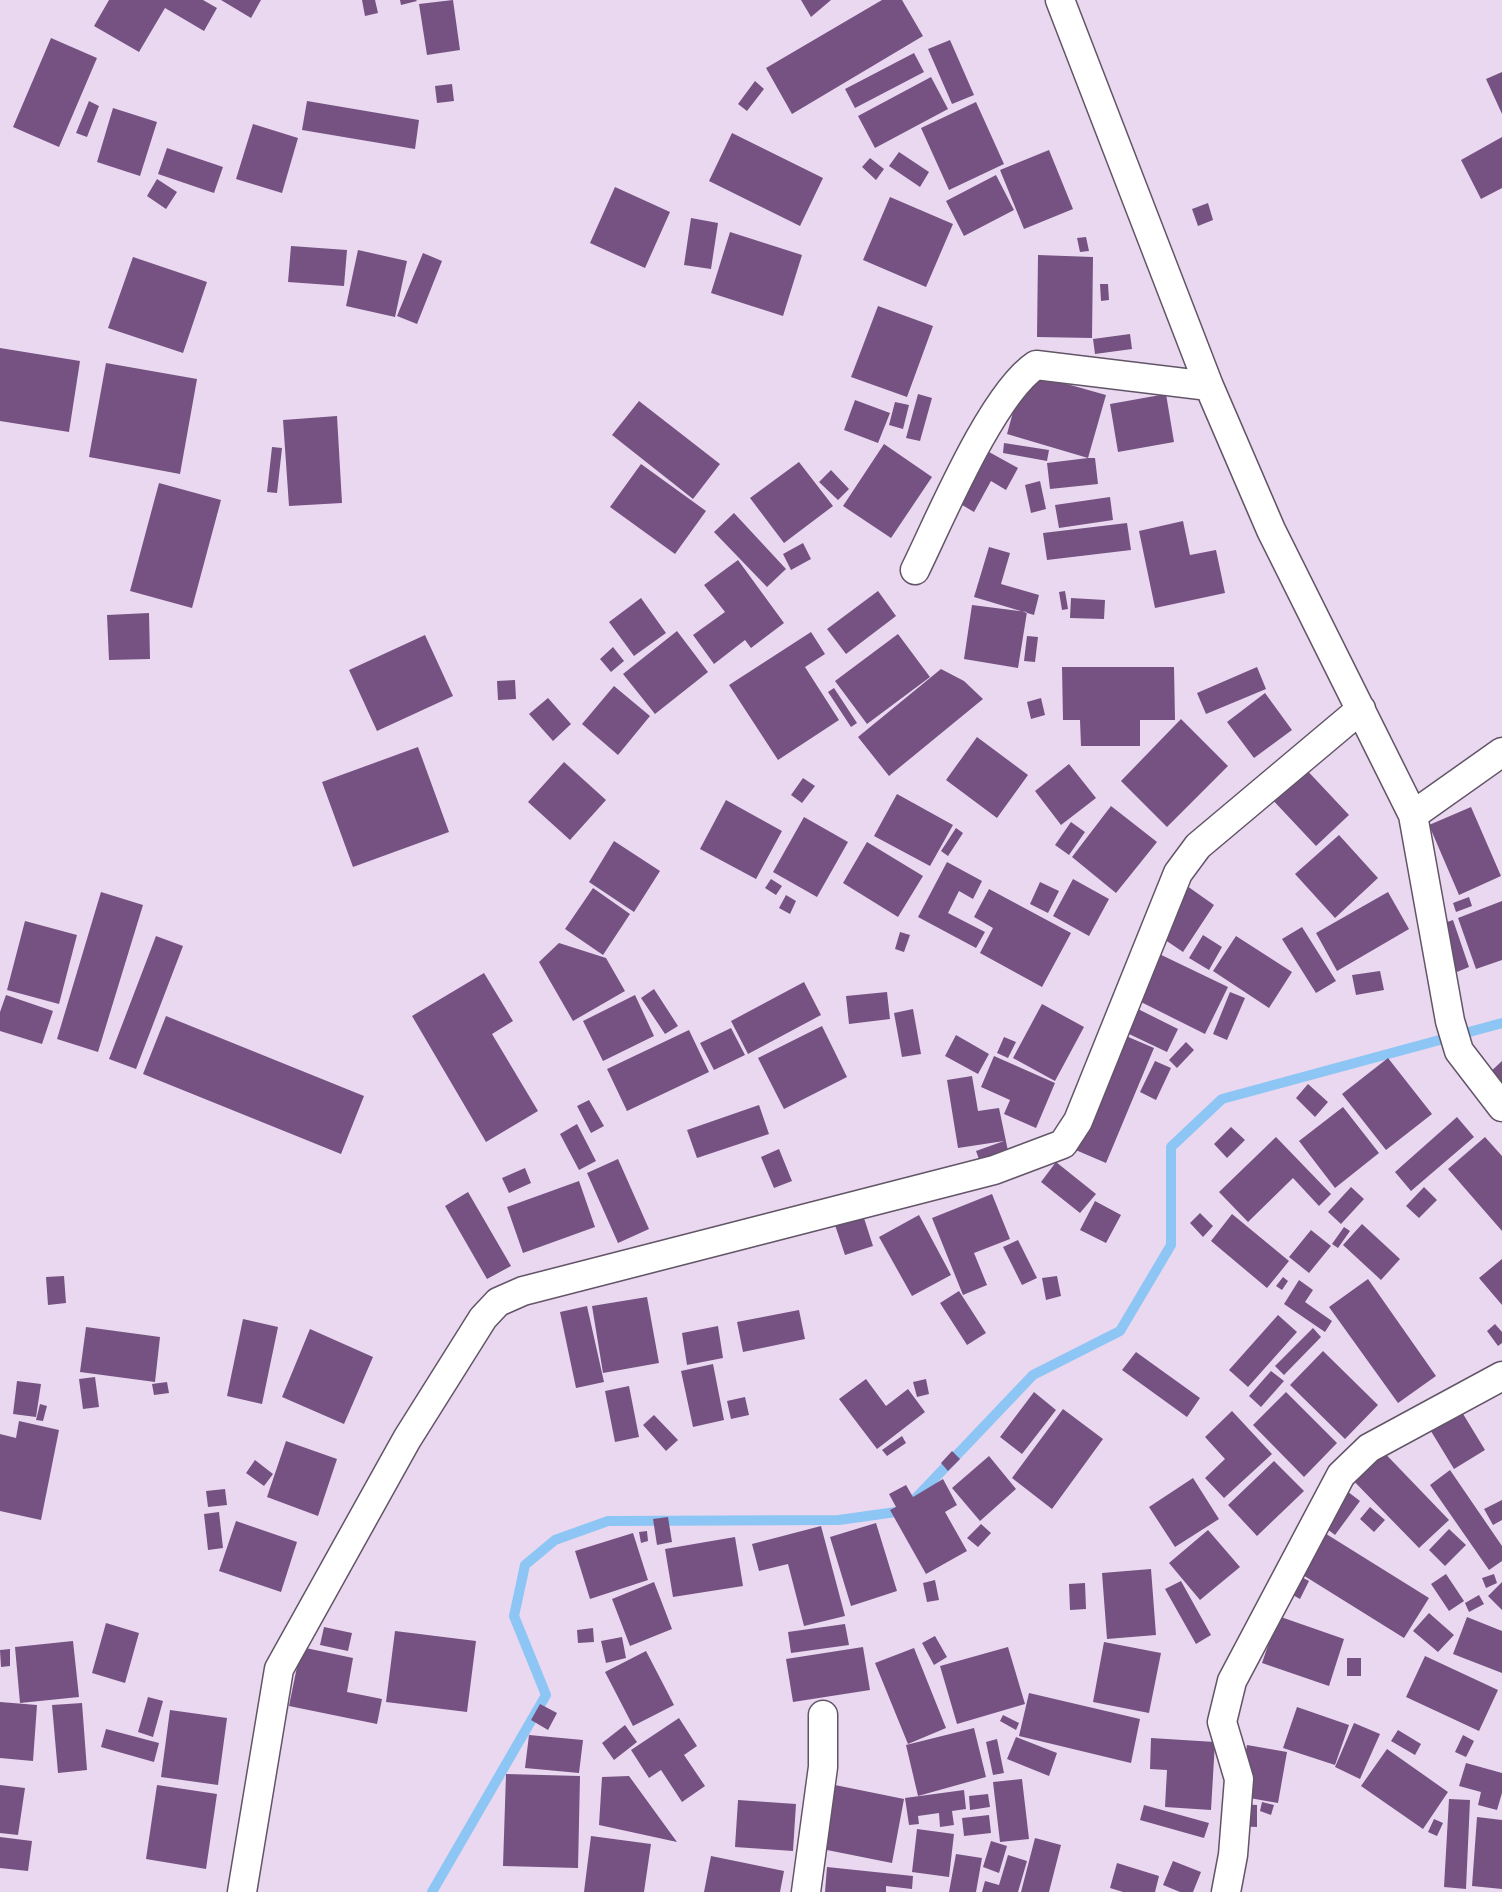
<!DOCTYPE html>
<html>
<head>
<meta charset="utf-8">
<style>
  body { margin:0 }
  canvas { display:block; background:#e9d8ef }
</style>
</head>
<body>
<canvas width="1502" height="1892"></canvas>
<script>
const ctx = document.querySelector('canvas').getContext('2d');
ctx.lineJoin = 'round';
function strokePath(path, color, width, dash) { ctx.strokeStyle = color; ctx.lineWidth = width; ctx.lineCap = dash ? 'butt' : 'round'; ctx.setLineDash(dash || []); ctx.stroke(path); }
function fillPath(path, color) { ctx.fillStyle = color; ctx.fill(path, 'evenodd'); }
strokePath(new Path2D(`
  M914,1500L1033,1375L1120,1331L1171,1245V1147L1222,1099L1502,1023
  M432,1892L546,1695L514,1616L525,1565L555,1540L608,1521L839,1520L903,1511`), '#8dc6f4', 10);
fillPath(new Path2D(`
  M109,0H203L217,8L204,31L165,8L139,52L94,26Z
  M221,0H261L251,18Z
  M362,0H375L378,13L365,16Z
  M400,0H416L417,1L401,5Z
  M453,0L460,50L427,55L419,4Z
  M801,0H831L811,17Z
  M882,0H902L923,36L792,114L766,68Z
  M51,38L97,58L59,147L13,127Z
  M950,40L974,95L952,104L928,49Z
  M914,53L924,72L855,108L845,89Z
  M1502,72V114L1486,79Z
  M931,77L948,109L875,148L858,116Z
  M755,81L764,89L747,111L738,104Z
  M452,84L454,101L437,103L435,86Z
  M89,101L99,106L87,137L76,133Z
  M307,101L419,120L415,149L302,130Z
  M976,102L1004,164L949,190L921,128Z
  M113,108L157,122L140,176L97,162Z
  M253,124L298,138L282,193L236,179Z
  M732,133L823,178L800,226L709,181Z
  M1502,137V188L1481,199L1461,160Z
  M167,148L223,167L214,193L158,174Z
  M1049,150L1073,209L1024,229L1000,170Z
  M899,152L929,172L920,187L889,166Z
  M870,158L884,169L876,180L862,167Z
  M996,175L1014,210L964,236L946,201Z
  M157,179L177,192L166,209L147,196Z
  M615,187L670,212L645,268L590,243Z
  M890,197L953,224L926,287L863,260Z
  M1208,203L1213,220L1198,226L1192,209Z
  M691,218L718,223L711,269L684,265Z
  M730,232L802,255L783,316L711,293Z
  M1086,237L1089,251L1080,252L1077,238Z
  M291,246L347,250L344,286L288,282Z
  M358,250L407,261L395,317L346,306Z
  M423,253L442,261L417,324L397,316Z
  M1038,255L1093,257L1092,338L1037,337Z
  M133,257L207,282L183,353L108,328Z
  M1100,284H1108L1109,300L1101,301Z
  M878,306L933,326L907,397L851,377Z
  M1130,334L1132,349L1095,354L1093,339Z
  M0,348L80,361L69,432L0,421Z
  M106,363L197,379L180,474L89,457Z
  M1024,372L1106,395L1088,458L1007,434Z
  M918,394L932,398L920,441L906,438Z
  M1166,394L1174,442L1118,452L1110,404Z
  M855,400L890,413L878,443L844,430Z
  M639,401L720,464L693,499L612,435Z
  M895,402L909,405L903,429L889,425Z
  M337,416L342,503L289,506L283,420Z
  M1004,443L1049,450L1047,461L1003,453Z
  M884,444L932,477L891,538L843,506Z
  M272,447L282,448L277,493L267,492Z
  M980,447L1018,468L1006,490L991,481L974,512L952,499Z
  M1088,458H1095L1098,484L1050,489L1047,463Z
  M799,462L833,506L784,543L750,498Z
  M641,464L706,511L675,554L610,507Z
  M831,470L849,489L838,500L819,482Z
  M1040,481L1046,509L1031,513L1025,485Z
  M159,483L221,500L192,608L130,591Z
  M1110,497L1113,520L1059,528L1055,505Z
  M734,513L786,569L767,587L714,532Z
  M1183,521L1190,555L1216,550L1225,593L1155,608L1139,531Z
  M1127,523L1131,550L1047,560L1043,533Z
  M803,543L811,559L791,570L783,554Z
  M989,547L1010,553L1001,584L1039,595L1034,615L974,597Z
  M738,560L784,623L751,648L745,640L714,664L693,635L725,612L704,585Z
  M878,591L896,616L846,654L827,629Z
  M1065,591L1068,609L1062,610L1059,592Z
  M641,598L666,633L634,656L609,622Z
  M1071,598L1105,600L1104,619L1070,618Z
  M972,605L1027,612L1018,668L964,659Z
  M149,613L150,659L109,660L107,615Z
  M677,631L708,672L655,714L623,674Z
  M811,632L825,654L805,667L839,720L778,760L729,685Z
  M898,634L930,677L867,724L835,681Z
  M425,635L453,696L377,731L349,670Z
  M1027,636L1038,637L1035,662L1024,661Z
  M613,647L624,661L611,672L600,659Z
  M1062,667H1174L1175,720H1140V746H1081L1080,720H1063Z
  M1257,667L1266,689L1206,714L1197,693Z
  M941,669L964,681L983,699L889,776L858,737Z
  M515,680L516,699L498,700L497,681Z
  M614,686L650,716L618,755L582,724Z
  M834,688L857,723L851,727L828,692Z
  M1265,693L1292,730L1254,758L1227,722Z
  M548,698L571,724L553,741L529,714Z
  M1041,698L1045,715L1031,719L1027,702Z
  M1181,719L1228,766L1167,827L1121,781Z
  M977,737L1028,775L997,818L946,780Z
  M418,747L449,832L353,867L322,782Z
  M564,762L606,800L570,840L528,802Z
  M1069,764L1096,798L1061,825L1035,791Z
  M1302,765L1349,815L1316,846L1269,796Z
  M803,778L815,786L802,803L791,795Z
  M897,794L953,825L930,866L874,836Z
  M726,800L782,831L756,879L700,849Z
  M1111,806L1157,842L1116,893L1072,857Z
  M1471,807L1501,876L1459,895L1429,825Z
  M804,817L848,842L817,897L773,872Z
  M1071,822L1085,832L1069,855L1055,845Z
  M956,828L963,833L948,856L941,851Z
  M1339,835L1378,878L1335,918L1295,874Z
  M614,841L660,871L634,912L589,882Z
  M867,842L923,876L898,917L843,883Z
  M947,862L982,881L973,899L959,891L948,913L985,932L976,948L918,917Z
  M771,879L782,886L776,895L765,888Z
  M1073,879L1109,899L1089,936L1053,916Z
  M1180,881L1214,905L1183,952L1149,929Z
  M1040,882L1059,891L1048,913L1030,904Z
  M593,888L630,914L603,955L565,929Z
  M989,889L1071,933L1042,987L980,953L993,928L974,917Z
  M101,892L143,905L98,1052L57,1039Z
  M1388,892L1409,929L1337,971L1316,933Z
  M786,895L796,901L790,914L779,908Z
  M1469,897L1472,906L1456,912L1453,903Z
  M1502,901V960L1476,969L1458,918Z
  M1453,920L1469,967L1452,974L1435,926Z
  M25,921L77,935L59,1004L7,990Z
  M1302,927L1336,981L1316,993L1282,939Z
  M900,932L910,935L904,952L895,949Z
  M1203,935L1222,947L1209,970L1189,958Z
  M156,936L183,946L136,1069L109,1059Z
  M1236,936L1292,972L1269,1008L1213,971Z
  M559,943L606,958L625,991L573,1021L539,962Z
  M1151,950L1228,987L1205,1034L1129,996Z
  M1380,971L1384,990L1356,995L1352,975Z
  M484,973L513,1021L492,1034L538,1111L486,1142L412,1016Z
  M804,982L821,1015L748,1054L731,1021Z
  M654,989L678,1026L665,1034L641,998Z
  M887,992L890,1019L849,1024L846,996Z
  M1230,992L1245,998L1227,1040L1213,1034Z
  M6,995L53,1011L42,1044L0,1031V1012Z
  M635,995L654,1036L603,1061L583,1021Z
  M1122,1001L1178,1029L1167,1052L1110,1025Z
  M1042,1004L1084,1027L1055,1081L1013,1058Z
  M913,1009L921,1054L902,1057L894,1013Z
  M166,1016L364,1096L341,1154L143,1074Z
  M822,1026L847,1077L784,1109L758,1058Z
  M731,1028L745,1055L714,1070L700,1043Z
  M689,1030L709,1072L627,1111L607,1069Z
  M1112,1030L1154,1048L1106,1163L1064,1145Z
  M956,1035L989,1054L978,1074L945,1056Z
  M1004,1037L1016,1042L1008,1058L997,1053Z
  M1186,1042L1194,1050L1177,1068L1169,1060Z
  M994,1056L1055,1083L1036,1128L1004,1114L1010,1100L981,1087Z
  M1388,1058L1432,1114L1386,1150L1342,1094Z
  M1155,1061L1171,1068L1156,1100L1140,1092Z
  M1502,1061V1090L1487,1075Z
  M972,1076L978,1111L999,1108L1008,1151L980,1162L976,1151L1004,1141L958,1148L947,1080Z
  M1308,1084L1328,1102L1315,1117L1296,1098Z
  M589,1100L604,1126L591,1133L577,1106Z
  M759,1105L769,1134L697,1158L687,1130Z
  M1343,1107L1379,1153L1335,1188L1299,1141Z
  M1457,1117L1474,1137L1411,1191L1395,1172Z
  M577,1124L596,1161L579,1170L560,1134Z
  M1231,1127L1245,1140L1227,1158L1214,1144Z
  M1276,1137L1331,1194L1319,1206L1293,1178L1248,1222L1219,1192Z
  M1485,1137L1502,1156V1231L1448,1169Z
  M779,1149L792,1181L774,1188L761,1157Z
  M618,1159L649,1229L618,1243L587,1173Z
  M1056,1162L1096,1194L1080,1213L1041,1182Z
  M525,1168L531,1183L509,1193L502,1178Z
  M579,1181L595,1227L523,1253L507,1207Z
  M1351,1187L1364,1199L1341,1224L1328,1212Z
  M1424,1187L1437,1200L1419,1218L1406,1206Z
  M468,1192L511,1266L487,1279L445,1206Z
  M992,1194L1010,1239L974,1253L987,1285L963,1295L932,1218Z
  M1095,1201L1121,1215L1106,1243L1080,1230Z
  M1200,1213L1213,1226L1203,1237L1190,1223Z
  M1232,1214L1289,1261L1267,1288L1211,1241Z
  M863,1215L873,1246L845,1255L835,1225Z
  M919,1215L951,1275L912,1296L879,1237Z
  M1362,1224L1400,1259L1381,1280L1343,1245Z
  M1344,1227L1350,1231L1338,1248L1332,1244Z
  M1311,1230L1331,1246L1309,1273L1289,1257Z
  M1018,1240L1037,1278L1022,1285L1003,1247Z
  M1502,1259V1305L1479,1278Z
  M64,1276L66,1303L48,1305L46,1277Z
  M1057,1276L1061,1296L1046,1300L1042,1278Z
  M1283,1277L1288,1281L1282,1290L1276,1286Z
  M1368,1279L1436,1376L1398,1403L1329,1307Z
  M1299,1280L1313,1290L1305,1302L1332,1321L1325,1332L1284,1304Z
  M959,1291L986,1333L967,1345L940,1303Z
  M647,1297L659,1363L603,1373L592,1306Z
  M587,1306L604,1382L576,1388L560,1312Z
  M799,1310L805,1339L743,1352L737,1322Z
  M1278,1315L1297,1332L1248,1387L1229,1370Z
  M243,1319L278,1327L262,1404L227,1396Z
  M1495,1324L1502,1332V1343L1498,1346L1487,1331Z
  M718,1326L723,1358L687,1365L682,1333Z
  M86,1327L160,1337L155,1382L80,1372Z
  M1313,1328L1321,1337L1284,1375L1275,1366Z
  M310,1329L373,1357L344,1424L282,1397Z
  M1323,1351L1378,1405L1345,1439L1290,1385Z
  M1136,1352L1200,1398L1187,1417L1122,1370Z
  M713,1364L724,1420L693,1427L681,1371Z
  M1271,1371L1284,1381L1261,1407L1249,1396Z
  M95,1377L99,1407L83,1409L79,1379Z
  M866,1379L886,1406L908,1389L925,1412L877,1449L839,1399Z
  M926,1379L929,1394L917,1397L913,1382Z
  M17,1381L41,1384L36,1417L13,1414Z
  M167,1382L169,1393L154,1395L152,1384Z
  M629,1386L639,1437L615,1442L605,1391Z
  M1034,1392L1056,1410L1022,1454L1000,1437Z
  M1286,1392L1337,1443L1304,1477L1253,1425Z
  M745,1397L749,1415L731,1419L727,1401Z
  M40,1404L47,1406L43,1421L36,1420Z
  M1457,1404L1485,1450L1454,1469L1426,1423Z
  M1063,1409L1103,1439L1052,1509L1012,1478Z
  M1232,1411L1272,1454L1224,1498L1205,1478L1225,1459L1205,1437Z
  M654,1415L678,1440L666,1451L643,1425Z
  M19,1421L59,1430L41,1520L0,1511V1434L16,1438Z
  M902,1436L906,1443L887,1456L882,1450Z
  M286,1441L337,1459L318,1516L267,1497Z
  M1374,1442L1449,1520L1419,1548L1344,1471Z
  M952,1451L960,1459L948,1471L941,1463Z
  M989,1456L1016,1489L980,1521L952,1488Z
  M255,1460L273,1474L264,1486L246,1473Z
  M1274,1461L1304,1491L1257,1536L1228,1505Z
  M1450,1470L1502,1546V1561L1489,1570L1430,1485Z
  M1193,1478L1219,1519L1175,1547L1149,1507Z
  M943,1479L957,1505L945,1512L967,1551L926,1574L890,1510L896,1507L889,1494L906,1485L913,1497Z
  M1339,1485L1360,1501L1335,1535L1314,1519Z
  M225,1489L227,1505L208,1507L206,1491Z
  M1502,1500V1520L1493,1525L1484,1509Z
  M1370,1507L1385,1520L1374,1532L1360,1519Z
  M219,1512L223,1548L208,1550L204,1514Z
  M668,1517L672,1542L657,1545L653,1519Z
  M236,1521L297,1542L281,1592L219,1571Z
  M876,1523L897,1591L851,1606L830,1537Z
  M981,1524L991,1533L978,1547L967,1538Z
  M821,1526L845,1616L804,1626L788,1564L759,1571L752,1544Z
  M1315,1527L1429,1598L1404,1638L1290,1567Z
  M1449,1529L1466,1545L1445,1566L1429,1550Z
  M1208,1530L1240,1567L1200,1600L1169,1563Z
  M647,1531L648,1541L641,1543L639,1532Z
  M633,1533L648,1580L590,1599L575,1551Z
  M735,1537L743,1586L673,1597L665,1549Z
  M1282,1567L1309,1581L1300,1599L1273,1584Z
  M1151,1569L1156,1635L1107,1639L1102,1573Z
  M1446,1574L1464,1601L1449,1611L1431,1584Z
  M1494,1574L1497,1583L1486,1588L1482,1578Z
  M935,1580L939,1600L927,1602L923,1583Z
  M1181,1581L1211,1635L1196,1644L1165,1589Z
  M654,1582L672,1629L630,1646L612,1599Z
  M1502,1582V1610L1488,1596Z
  M1085,1583L1086,1609L1070,1610L1069,1584Z
  M1479,1595L1484,1604L1469,1612L1465,1603Z
  M1429,1613L1454,1635L1438,1652L1413,1631Z
  M1278,1616L1344,1639L1329,1686L1262,1663Z
  M1467,1617L1502,1631V1673L1453,1654Z
  M106,1623L139,1633L125,1683L92,1673Z
  M845,1624L849,1645L791,1653L788,1632Z
  M324,1627L352,1633L348,1651L320,1645Z
  M593,1628L594,1642L578,1643L577,1630Z
  M395,1631L476,1641L467,1712L386,1702Z
  M935,1636L947,1657L934,1665L922,1643Z
  M622,1637L626,1658L606,1663L601,1641Z
  M73,1641L79,1697L20,1703L15,1647Z
  M1104,1642L1161,1653L1149,1713L1093,1702Z
  M301,1647L353,1658L347,1692L382,1699L377,1724L289,1706Z
  M863,1647L870,1690L793,1702L786,1659Z
  M1008,1647L1025,1704L957,1724L940,1666Z
  M914,1648L946,1728L908,1744L875,1663Z
  M10,1649V1666L1,1667L0,1650Z
  M646,1651L674,1705L633,1726L605,1672Z
  M1425,1656L1498,1690L1479,1731L1406,1697Z
  M1347,1658H1361V1676H1347Z
  M1029,1693L1140,1719L1131,1763L1019,1736Z
  M148,1697L163,1701L153,1737L138,1732Z
  M0,1702L37,1705L33,1761L0,1758Z
  M82,1703L87,1770L58,1773L52,1705Z
  M540,1704L557,1713L548,1730L531,1720Z
  M1297,1707L1349,1725L1335,1765L1283,1748Z
  M170,1710L227,1718L218,1785L161,1777Z
  M1003,1715L1019,1723L1016,1730L1000,1721Z
  M679,1718L697,1746L684,1755L705,1786L682,1802L661,1770L649,1778L631,1750Z
  M1354,1723L1380,1734L1360,1779L1335,1767Z
  M625,1725L637,1742L614,1760L602,1743Z
  M974,1728L986,1777L918,1796L906,1745Z
  M106,1729L159,1743L154,1762L101,1747Z
  M1398,1730L1421,1744L1415,1755L1391,1741Z
  M529,1735L583,1740L579,1773L525,1768Z
  M1463,1735L1474,1741L1466,1757L1455,1752Z
  M1016,1737L1057,1753L1049,1776L1007,1759Z
  M1151,1738L1215,1742L1211,1810L1165,1807L1167,1770L1150,1769Z
  M997,1739L1004,1773L993,1775L986,1742Z
  M1247,1745L1287,1752L1278,1803L1238,1796Z
  M1387,1749L1448,1792L1423,1829L1361,1786Z
  M1466,1763L1502,1773V1793L1497,1810L1478,1805L1481,1792L1459,1786Z
  M506,1774L580,1776L578,1868L503,1866Z
  M629,1776L677,1842L599,1825L602,1777Z
  M1022,1779L1029,1839L1000,1842L993,1782Z
  M830,1784L904,1799L892,1863L817,1848Z
  M0,1785L25,1788L18,1835L0,1833Z
  M157,1785L217,1794L206,1869L146,1859Z
  M964,1790L966,1809L952,1811L954,1825L940,1827L939,1813L918,1816L919,1824L909,1825L905,1798Z
  M988,1794L990,1807L970,1810L969,1796Z
  M1449,1799L1470,1800L1466,1889L1444,1887Z
  M738,1800L796,1804L793,1851L735,1847Z
  M1262,1802L1274,1805L1271,1815L1260,1811Z
  M1235,1804L1257,1805V1827L1234,1826Z
  M1144,1805L1209,1823L1204,1838L1140,1820Z
  M989,1815L991,1833L964,1836L962,1818Z
  M1477,1817L1502,1820V1889L1472,1886Z
  M1434,1819L1443,1823L1437,1836L1428,1832Z
  M917,1829L954,1834L949,1877L912,1872Z
  M591,1836L651,1844L644,1892H584Z
  M0,1837L32,1841L28,1871L0,1868Z
  M1035,1838L1061,1845L1049,1892H1021Z
  M991,1841L1007,1846L999,1873L983,1867Z
  M956,1854L982,1858L976,1892H949Z
  M1008,1855L1027,1861L1018,1892H982L985,1881L999,1885Z
  M711,1856L784,1871L780,1892H704Z
  M1173,1861L1201,1872L1193,1892H1180L1163,1885Z
  M1117,1863L1159,1876L1155,1892H1123L1110,1888Z
  M827,1867L913,1876L912,1889L886,1886V1892H825Z`), '#765283');
const street = new Path2D(`
  M1060,0L1209,386
  M915,570C940,519 992,394 1036,365L1209,386L1271,530L1413,815L1450,1021L1459,1051L1502,1107
  M1413,815L1502,752
  M242,1892L279,1669L407,1439L483,1318L498,1302L523,1291L994,1170L1063,1144L1078,1121L1178,873L1198,846L1361,709
  M806,1892L823,1767V1715
  M1226,1892L1233,1855L1239,1779L1222,1722L1232,1681L1341,1475L1369,1448L1502,1376`);
strokePath(street, '#635568', 31);
strokePath(street, '#fff', 28);
</script>
</body>
</html>
